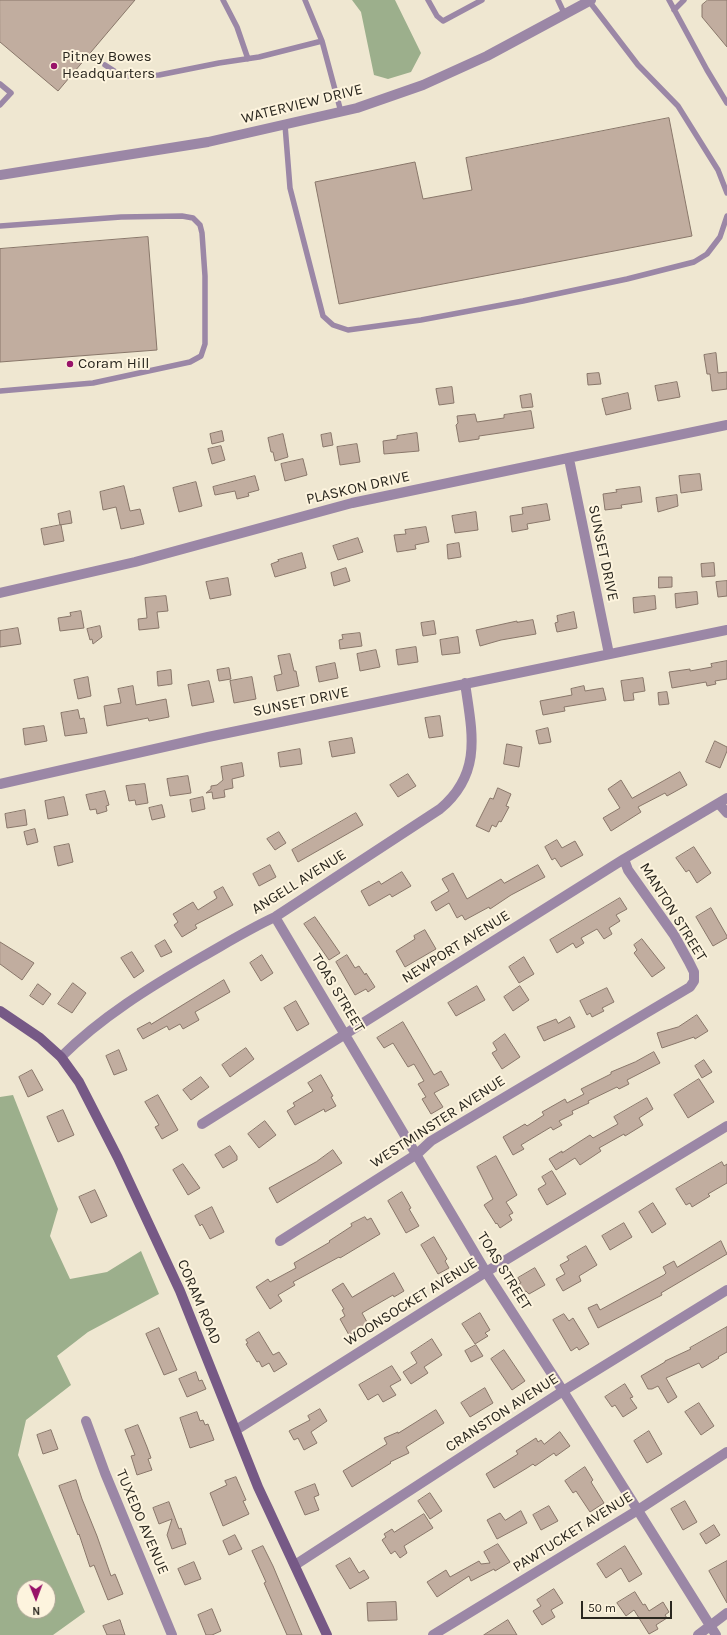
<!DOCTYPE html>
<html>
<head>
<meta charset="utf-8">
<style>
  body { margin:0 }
  #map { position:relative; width:727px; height:1635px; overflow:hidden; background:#efe7d1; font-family:Karla,sans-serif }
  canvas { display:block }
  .north { position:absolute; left:16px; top:1579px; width:40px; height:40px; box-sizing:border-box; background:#fdf4de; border:1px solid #a9a292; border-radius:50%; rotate:179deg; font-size:11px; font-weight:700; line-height:16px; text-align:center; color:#2a271f }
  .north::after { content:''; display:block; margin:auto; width:14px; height:18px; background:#981369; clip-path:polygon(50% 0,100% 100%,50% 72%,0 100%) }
  .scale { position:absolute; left:581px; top:1601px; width:91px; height:18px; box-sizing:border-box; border:2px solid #2a271f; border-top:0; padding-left:5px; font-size:12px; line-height:14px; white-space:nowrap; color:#2a271f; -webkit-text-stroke:3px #fdf4de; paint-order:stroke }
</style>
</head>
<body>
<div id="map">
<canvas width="727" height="1635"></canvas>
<div class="north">N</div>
<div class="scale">50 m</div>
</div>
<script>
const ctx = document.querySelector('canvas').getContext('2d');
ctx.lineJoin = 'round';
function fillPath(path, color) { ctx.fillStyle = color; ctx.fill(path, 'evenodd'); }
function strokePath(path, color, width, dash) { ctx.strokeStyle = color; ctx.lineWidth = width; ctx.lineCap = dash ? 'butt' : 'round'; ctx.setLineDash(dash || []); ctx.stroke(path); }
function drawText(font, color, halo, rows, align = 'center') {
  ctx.font = font + ' Karla,sans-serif'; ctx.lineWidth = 4; ctx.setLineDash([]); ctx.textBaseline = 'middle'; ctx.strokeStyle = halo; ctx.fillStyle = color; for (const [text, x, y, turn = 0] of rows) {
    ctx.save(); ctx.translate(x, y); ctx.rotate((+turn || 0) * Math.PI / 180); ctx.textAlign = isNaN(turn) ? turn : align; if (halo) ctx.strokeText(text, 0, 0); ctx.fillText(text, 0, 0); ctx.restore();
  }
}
fillPath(new Path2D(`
  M352,0H395L421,53L411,72L388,79L374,75L361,12Z
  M13,1095L58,1209L50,1236L70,1279L107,1272L141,1251L159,1294L88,1332L57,1356L71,1385L26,1420L18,1455L85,1612L53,1635H0V1097ZM24,1587H48V1611H24Z`), '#9caf8c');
const building = new Path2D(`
  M0,0H135L58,91L0,42Z
  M708,0H727V47L702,17V5Z
  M669,118L692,236L339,304L315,182L415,162L423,199L472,190L466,158Z
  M148,237L157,350L0,362V249Z
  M716,353L718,373L727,372V389L712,391L710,374H707L704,355Z
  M599,373L601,384L588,385L587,374Z
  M677,382L680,397L658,401L655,386Z
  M452,387L454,403L439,405L436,389Z
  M628,393L631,409L606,415L602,399Z
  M531,394L533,407L522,408L520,396Z
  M531,411L534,428L479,436V439L459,442L456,425L458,423L457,416L475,414L477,422L504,418V415Z
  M222,431L224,441L212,444L210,434Z
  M331,433L333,445L323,447L321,435Z
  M417,433L419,451L384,454L383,441L397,439V436Z
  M283,434L288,457L275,461L273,452H271L268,438Z
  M357,444L360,462L340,465L337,447Z
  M221,446L225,460L212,464L208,449Z
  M303,459L307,475L285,481L281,464Z
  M700,474L702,490L681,493L679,476Z
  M255,476L259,490L248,493L249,496L237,499L235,491L215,495L213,487Z
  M196,482L202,506L179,512L173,488Z
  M124,486L130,511L140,509L144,524L121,529L116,507L103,510L100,492Z
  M640,487L642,502L621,505L622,508L605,510L603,494L617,492L616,490Z
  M677,495L678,506L658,512L656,498Z
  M547,504L550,520L527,524L528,529L512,532L510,516L523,514L522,508Z
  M70,511L72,523L60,525L58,514Z
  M476,512L478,530L455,533L452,516Z
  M61,525L64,541L44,545L41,529Z
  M426,527L429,542L415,545L416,549L397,552L394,535L406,534L405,530Z
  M358,538L363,552L338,560L333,546Z
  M459,543L461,557L448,559L447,545Z
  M302,553L306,568L275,577L271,564L279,561L278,560Z
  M714,563L715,576L702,577L701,564Z
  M346,568L350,581L334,586L331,573Z
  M659,577H672V587L659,588Z
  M228,578L231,595L210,599L206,582Z
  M727,581V596L718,597L716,582Z
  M697,592L698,604L676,608L675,594Z
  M166,596L168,611L157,612L159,628L139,630L138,619L147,618L145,598Z
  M655,596L656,609L634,613L633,598Z
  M81,611L84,628L60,631L58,618L71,616L70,613Z
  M574,612L577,628L557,632L555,623L558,622L557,616Z
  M533,620L536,634L501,640L480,646L476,630L517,621V622Z
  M434,621L436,634L423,636L421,623Z
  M100,626L102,637L93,644L92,639L90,640L87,629Z
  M18,628L21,644L0,647V631Z
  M360,633L362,646L340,649L339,640L343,639L342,635Z
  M458,637L460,653L442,655L440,640Z
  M416,647L418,662L398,665L396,650Z
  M376,650L380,667L360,671L357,654Z
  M290,654L294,671H296L299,686L277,691L274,676L282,674L278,656Z
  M727,661V679L715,681L716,684L707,686L706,682L672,688L669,672L690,669V671L712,667L711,664Z
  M335,663L338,678L319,682L316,667Z
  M229,668L231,679L219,681L217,670Z
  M171,670L172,684L158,686L157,672Z
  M88,677L91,696L78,699L74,680Z
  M252,677L256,699L234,703L230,681Z
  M643,678L645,691L633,693L634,700L624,701L621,681Z
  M209,681L214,702L192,706L188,685Z
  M133,686L136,705L166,699L169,717L149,721L148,718L107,726L104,706L121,703L118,689Z
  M584,686L585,691L603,688L606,700L564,707L565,711L543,715L540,701L572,695L571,689Z
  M667,692L669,704L659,705L658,693Z
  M78,710L80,719L84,718L87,733L65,736L61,713Z
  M440,716L443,736L429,738L425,718Z
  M44,726L47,741L25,745L23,729Z
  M548,728L551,742L539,744L536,731Z
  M352,738L355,753L332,757L329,742Z
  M715,741L727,747V751L720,768L706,762Z
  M507,744L522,747L519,767L504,764Z
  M300,749L302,764L280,767L278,753Z
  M242,763L244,776L232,779L233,788L224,790L225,797L213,799L212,792L206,793L211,789V786L217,785L223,780L221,767Z
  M680,772L687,785L667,796L665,793L638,807L641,812L611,831L603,818L620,808L608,789L621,780L632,798Z
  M408,774L416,786L398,797L390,785Z
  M188,776L191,793L170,796L167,779Z
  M145,784L148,803L136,805L135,800L129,801L126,786Z
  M498,788L511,794L506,806L509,807L501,822L499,821L496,827L492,825L489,832L476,826L490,798L493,799Z
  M105,791L109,805L106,806L107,811L97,814L96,809L90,810L86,795Z
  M64,797L68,815L48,819L45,801Z
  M203,797L205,809L192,812L190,800Z
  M162,805L165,817L152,820L149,808Z
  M25,810L27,825L7,828L5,814Z
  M356,813L363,825L298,862L292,850Z
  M35,829L38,842L27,845L24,832Z
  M279,832L286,843L275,850L267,839Z
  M557,840L562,848L575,841L583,855L561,867L555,858L552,860L545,847Z
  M69,844L73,862L58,866L54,847Z
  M694,847L711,873L697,883L689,870L686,872L676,858Z
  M270,865L276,877L259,886L253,874Z
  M538,865L545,877L511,895L490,909L489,907L465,920L462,915L457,918L449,903L436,911L431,902L449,891L442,879L453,873L467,899L501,879L504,883Z
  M402,872L411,886L392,897L390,894L369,906L361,891L379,881L381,884Z
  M223,887L233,905L195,925L197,928L182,937L174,925L178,922L173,914L193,902L198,910L217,898L214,892Z
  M620,898L627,909L616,915L620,921L609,928L612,934L604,939L597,929L581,938L584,943L576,948L573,943L557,953L550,940Z
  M711,908L727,936V938L713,946L696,917Z
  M315,917L340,953L329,960L304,924Z
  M425,930L436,949L405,967L396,951L415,939L414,936Z
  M642,939L665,968L652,977L634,953L637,950L634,945Z
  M165,940L172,952L161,957L155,946Z
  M0,942L34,963L22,980L0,964Z
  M132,952L144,971L134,978L121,958Z
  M262,955L273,973L261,981L250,963Z
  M347,955L355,968L359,966L365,975L366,973L375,987L368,992L366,989L355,995L336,962Z
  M524,957L534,974L519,983L509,967Z
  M224,980L230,992L195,1012L199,1020L183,1029L180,1024L169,1030L167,1026L143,1039L137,1029L150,1022L151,1024Z
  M73,983L86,993L72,1013L58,1004Z
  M38,984L51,994L43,1005L30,996Z
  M477,986L485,1000L456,1016L448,1003Z
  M520,986L529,1000L513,1011L504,997Z
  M607,988L614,1002L602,1008L604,1011L592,1017L590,1013L587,1015L580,1001Z
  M296,1001L309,1024L297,1031L284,1008Z
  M697,1015L708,1031L695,1039L694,1037L662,1048L657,1033L678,1027Z
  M570,1017L575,1027L544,1041L537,1027L556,1019L558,1023Z
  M403,1022L434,1075L441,1071L449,1085L434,1093L443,1107L431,1114L422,1099L426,1097L418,1084L424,1081L414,1064L408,1067L393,1043L384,1048L377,1038Z
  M505,1034L520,1057L502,1069L492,1053L497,1050L493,1043Z
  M246,1048L254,1059L230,1077L222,1065Z
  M119,1050L127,1070L114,1075L106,1056Z
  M654,1052L660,1063L627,1080L629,1084L619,1089L617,1087L588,1101L589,1103L572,1111L573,1114L559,1121L562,1125L553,1130L551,1127L521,1145L524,1149L513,1155L503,1137L525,1124L527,1126L544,1115L542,1112L565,1099L567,1103L584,1094L581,1089L611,1074V1072L635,1062Z
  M704,1060L712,1072L702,1078L695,1066Z
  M32,1070L43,1090L28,1097L19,1077Z
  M321,1075L333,1096L331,1097L336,1106L325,1112L324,1109L295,1125L287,1111L295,1106L293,1103L313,1091L308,1083Z
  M201,1077L209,1087L191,1100L183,1090Z
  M699,1079L714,1102L688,1118L674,1095Z
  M158,1095L178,1130L162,1139L155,1127L159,1125L145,1102Z
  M647,1098L653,1109L639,1118L643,1125L625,1136L624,1134L599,1148L601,1151L580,1165L575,1158L556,1170L549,1159L562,1151V1153L590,1135L593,1138L618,1124L614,1117Z
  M63,1110L74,1135L58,1142L47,1117Z
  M265,1121L276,1135L259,1148L248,1134Z
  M230,1146L237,1156V1160L223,1168L215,1155Z
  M333,1150L342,1163L277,1203L269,1188L316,1162Z
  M496,1156L517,1195L506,1202L513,1213L509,1215L512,1220L500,1228L497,1223L496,1224L484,1205L493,1199L477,1167Z
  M722,1162L724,1166L727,1164V1183L708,1194L710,1196L692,1207L690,1203L686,1205L676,1189Z
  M183,1164L200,1188L188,1195L173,1170Z
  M552,1171L566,1194L547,1205L538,1189L546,1184L542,1177Z
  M95,1190L107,1216L91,1223L79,1197Z
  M402,1192L411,1208L409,1209L419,1226L406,1233L388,1201Z
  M653,1203L666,1224L652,1233L639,1212Z
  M212,1207L224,1232L210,1239L202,1224L200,1226L195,1216Z
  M365,1217L367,1220L371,1218L380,1234L340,1258L339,1257L293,1282L295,1285L278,1295L282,1301L270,1309L256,1287L268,1279L270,1282L296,1268L294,1263L330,1242L329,1241L352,1226L351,1224Z
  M624,1223L632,1237L610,1250L602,1236Z
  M434,1237L447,1259L445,1261L449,1268L438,1274L421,1245Z
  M721,1241L727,1254L661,1293L662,1295L598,1328L588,1308L597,1304L600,1310L664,1275L666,1273L663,1267L674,1261L677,1267Z
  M586,1246L597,1265L579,1276L581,1281L563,1291L556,1279L565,1274L560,1265L569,1260L567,1257Z
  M535,1268L545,1285L529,1294L526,1291L523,1292L518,1284L521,1283L518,1278Z
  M394,1273L404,1291L394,1297L393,1295L362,1313L368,1324L349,1335L340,1319L345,1316L342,1310L344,1309L332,1290L343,1283L352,1297Z
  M480,1313L490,1330L485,1333L488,1336L475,1344L462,1324Z
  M564,1314L569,1321L573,1318L589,1344L579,1350L577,1347L571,1351L553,1320Z
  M727,1327V1352L718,1357L719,1358L702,1368L699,1363L666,1378L677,1397L668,1403L658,1386L652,1389H648L641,1376L665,1362V1361L691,1349L690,1348Z
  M159,1328L177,1370L164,1375L146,1334Z
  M259,1332L273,1355L279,1352L287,1364L274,1372L269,1363L262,1367L259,1361L257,1362L246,1344L248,1343L246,1340Z
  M432,1339L442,1355L424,1367L428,1373L411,1384L403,1372L417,1363L411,1353Z
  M476,1345L483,1356L471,1362L465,1351Z
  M504,1350L525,1381L512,1390L491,1359Z
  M392,1366L401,1380L390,1386L396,1395L383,1402L378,1394L368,1400L359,1385Z
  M196,1372L199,1381L202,1380L206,1389L187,1397L179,1379Z
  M625,1384L633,1397L630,1398L637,1408L623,1417L615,1405L612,1407L605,1397Z
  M485,1388L493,1403L470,1417L461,1403Z
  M699,1403L714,1426L701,1435L685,1412Z
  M320,1409L327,1421L311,1432L317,1443L304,1450L298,1438L294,1440L289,1431L310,1420L308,1416Z
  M436,1410L444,1423L406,1447L409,1453L390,1462L391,1463L352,1487L343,1471L387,1444L384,1438L398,1432V1433Z
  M197,1412L200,1421L203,1420L205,1425L208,1424L214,1440L190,1448L180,1418Z
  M138,1425L147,1447L151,1458L148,1459L152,1470L137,1475L131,1456L135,1455L125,1430Z
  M51,1430L58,1449L43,1454L37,1435Z
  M649,1431L662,1454L647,1463L634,1441Z
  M560,1432L570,1446L556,1456L554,1453L535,1466L533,1464L527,1468L494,1488L486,1474L518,1454L516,1451L536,1438L538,1442L541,1440L544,1444Z
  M585,1467L593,1480L591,1482L604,1503L590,1512L576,1491L573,1493L565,1481Z
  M236,1477L246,1500L243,1501L249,1514L223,1526L210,1493L227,1485L225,1481Z
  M76,1480L82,1499L97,1536L111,1576L115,1574L123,1594L108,1600L94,1565L90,1567L79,1534L78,1535L71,1517L59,1486Z
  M315,1484L319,1495L314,1497L319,1510L305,1515L295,1492Z
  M430,1493L442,1511L430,1519L418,1501Z
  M685,1501L697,1522L683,1530L671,1509Z
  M169,1502L179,1529L181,1528L186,1544L172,1549L167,1535L172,1519L159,1524L153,1508Z
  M549,1506L558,1521L541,1530L533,1515Z
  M521,1511L527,1523L497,1539L487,1520L500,1513L505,1520Z
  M424,1514L433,1528L404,1546L407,1553L400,1558L395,1551L391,1554L382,1540L386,1537L384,1534L392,1529L394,1532Z
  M714,1525L720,1535L706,1544L700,1534Z
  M235,1535L242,1549L229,1555L223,1541Z
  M498,1544L510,1562L495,1571L494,1569L471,1581L469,1576L437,1597L427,1582L446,1570L450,1577L479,1561L481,1564L490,1563L484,1552Z
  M263,1546L273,1566L302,1635H287L264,1583L266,1582L252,1551Z
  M625,1546L642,1574L629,1582L621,1568L606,1578L597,1564Z
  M350,1558L359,1573L364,1570L369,1578L350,1589L336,1566Z
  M727,1561V1603L709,1571Z
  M194,1562L201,1579L185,1585L178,1569Z
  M554,1589L563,1603L551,1610L555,1617L542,1625L533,1611L541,1606L537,1600Z
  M635,1592L643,1605L645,1604L649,1611L663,1602L669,1612L665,1615L667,1618L656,1625L658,1629L649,1634L634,1610L626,1616L617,1603Z
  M396,1602L397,1620L368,1621L367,1603Z
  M212,1609L221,1631L212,1635H206L198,1615Z
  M120,1620L125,1635H107L103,1626Z
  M508,1620L517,1635H484Z`);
fillPath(building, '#c1ad9f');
strokePath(building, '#89776a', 1);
strokePath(new Path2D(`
  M223,0L237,27L248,59
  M305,0L322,41L341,112
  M428,0L437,16L443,21L482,0
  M558,0L565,15
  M669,0L707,70L727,103
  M589,1L638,65L678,106L718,170L727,193
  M674,10L684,0
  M105,65L122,76L159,75L219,63L259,57L322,41
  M0,84L11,93L0,105
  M285,125L290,188L323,316L333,325L348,330L421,320L523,301L627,279L694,262L707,254L720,237L727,216
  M0,226L121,217L182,216L193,218L200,225L202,233L205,276V344L201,356L190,362L93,383L0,391`), '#9b87a6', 5.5);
strokePath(new Path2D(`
  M0,175L208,142L357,108L423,85L487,56L591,0
  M569,459L609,654
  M0,593L135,562L352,503L727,425
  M0,784L208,737L727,630
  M719,804L727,813
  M275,917L486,1272L563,1391L716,1635
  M61,1057C101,1017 150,987 200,958C225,944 249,929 275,917L440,809C483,773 472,732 465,683
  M202,1124L624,859L727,798
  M280,1241L417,1154L431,1141L690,987L694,981V972L689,962L674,935L628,870L624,859
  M86,1421L105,1473L172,1635
  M236,1430L486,1272L727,1126
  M295,1565L563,1391L727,1290
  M433,1635L638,1510L727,1452
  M698,1635L727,1613`), '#9b87a6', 10);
strokePath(new Path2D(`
  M0,1011L40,1038L61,1057L79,1082L118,1158L180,1291L258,1487L327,1635`), '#765986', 10);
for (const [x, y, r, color] of [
  [54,66,4,"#981369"],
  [70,364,4,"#981369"]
]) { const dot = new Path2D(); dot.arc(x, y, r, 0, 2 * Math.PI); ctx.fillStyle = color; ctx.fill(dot); strokePath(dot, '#fdf4de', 1.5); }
drawText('15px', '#2a271f', '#fdf4de', [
  ["Pitney Bowes",62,57],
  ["Headquarters",62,74],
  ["Coram Hill",78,364]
], 'left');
drawText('15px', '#2a271f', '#fdf4de', [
  ["WATERVIEW DRIVE",302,104,-14],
  ["PLASKON DRIVE",358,488,-13],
  ["SUNSET DRIVE",603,553,78],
  ["SUNSET DRIVE",301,702,-12],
  ["ANGELL AVENUE",299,882,-32],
  ["MANTON STREET",673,912,58],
  ["NEWPORT AVENUE",456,947,-32],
  ["TOAS STREET",338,993,59],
  ["WESTMINSTER AVENUE",438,1122,-33],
  ["TOAS STREET",504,1271,58],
  ["CORAM ROAD",199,1302,67],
  ["WOONSOCKET AVENUE",411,1302,-32],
  ["CRANSTON AVENUE",502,1413,-33],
  ["TUXEDO AVENUE",142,1522,67],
  ["PAWTUCKET AVENUE",573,1532,-32]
]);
</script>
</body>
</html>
